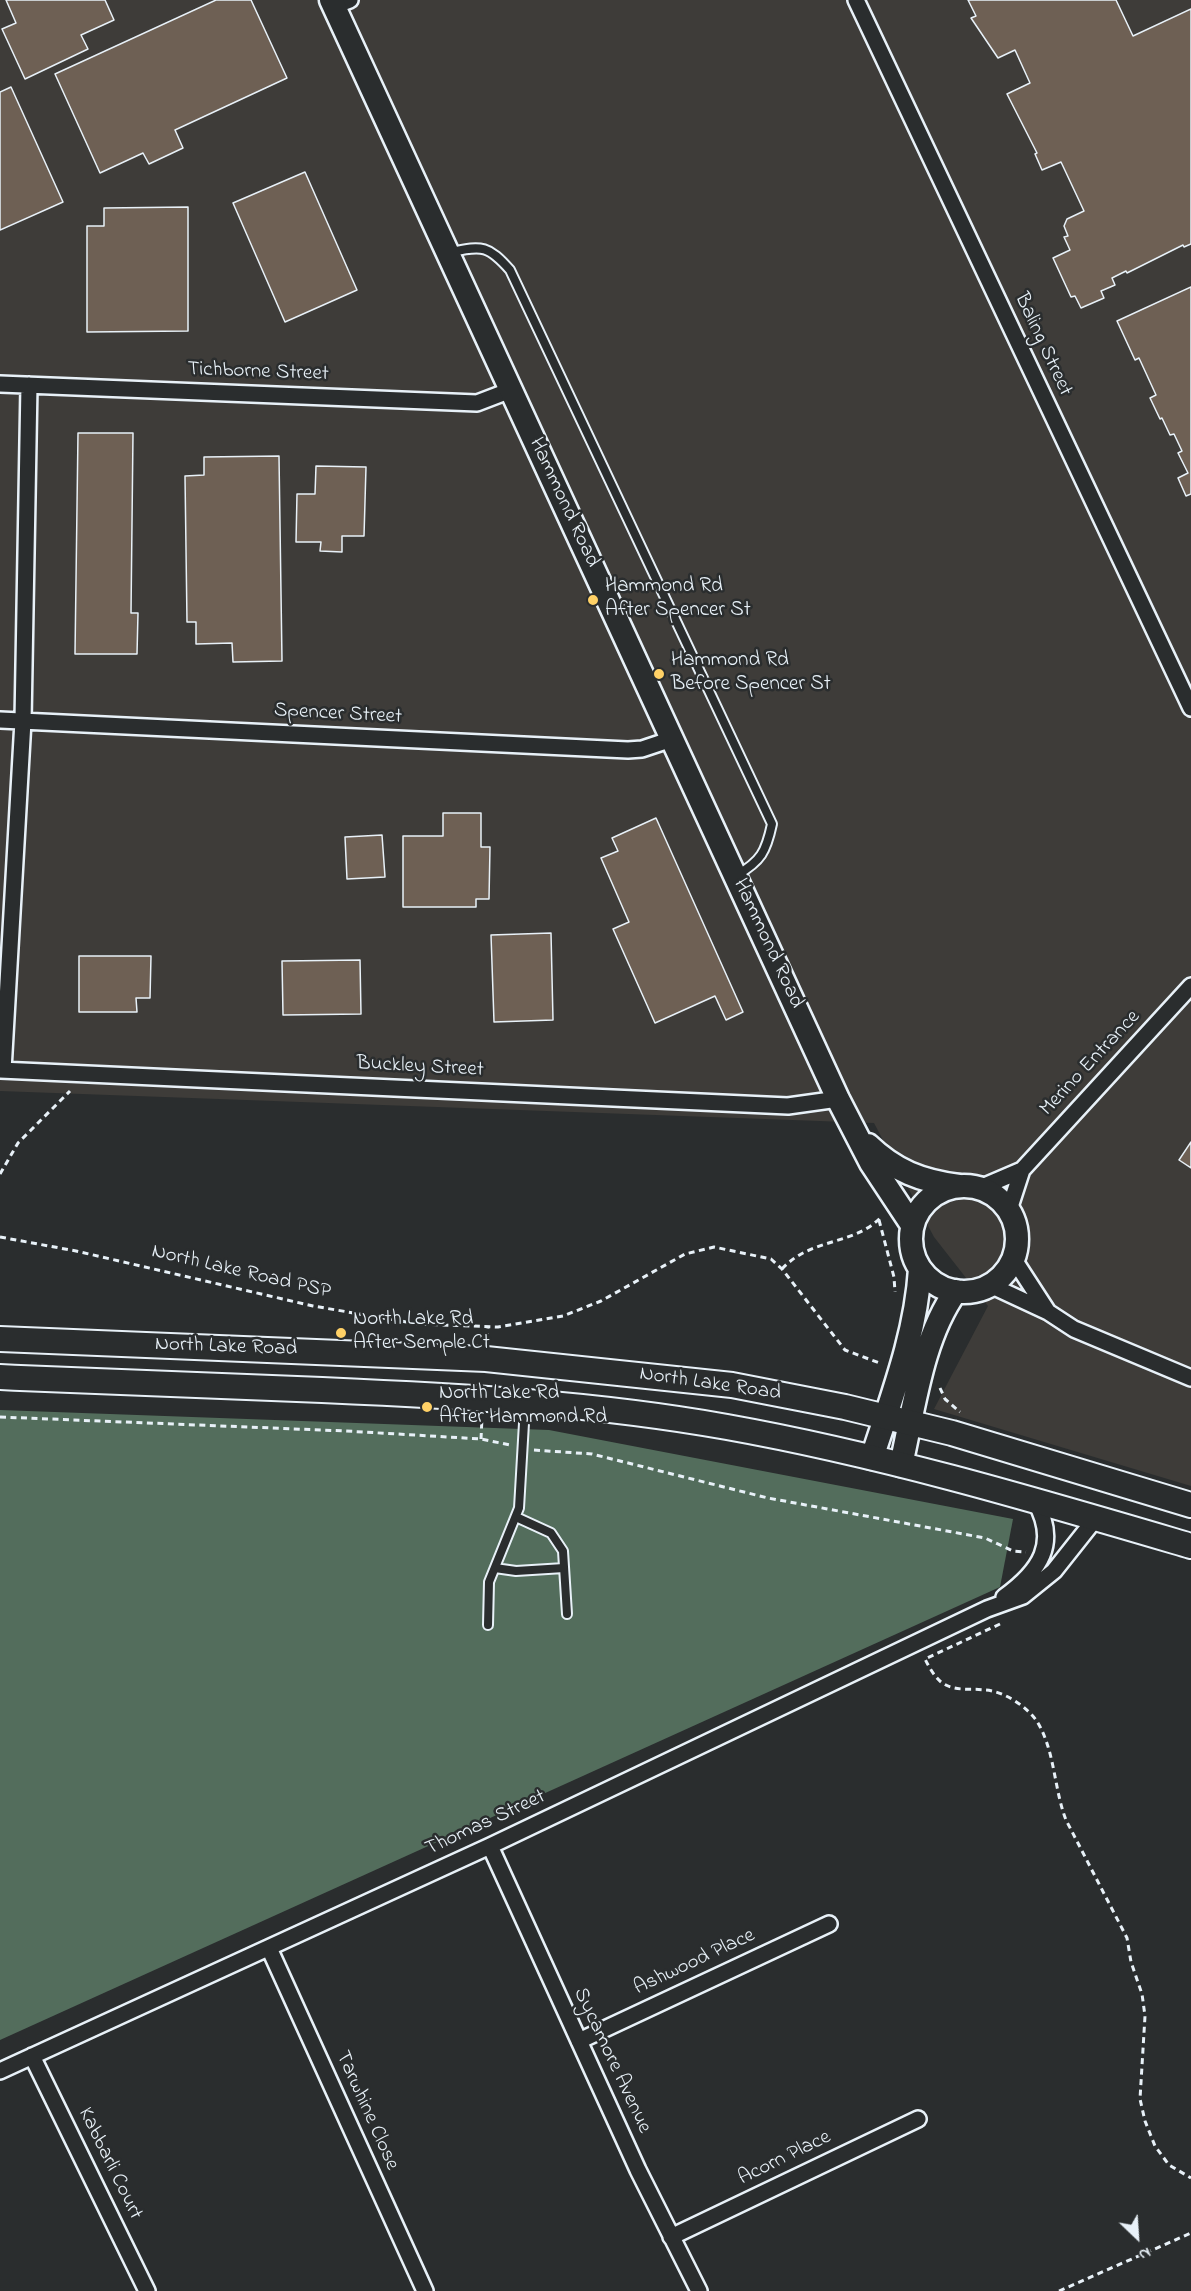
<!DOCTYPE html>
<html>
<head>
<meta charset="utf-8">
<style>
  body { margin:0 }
  #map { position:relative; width:1191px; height:2291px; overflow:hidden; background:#2a2d2e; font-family:"Indie Flower",sans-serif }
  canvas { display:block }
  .north { position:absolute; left:1107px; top:2207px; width:60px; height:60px; -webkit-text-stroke:4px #2a2d2e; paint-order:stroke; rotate:155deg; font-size:16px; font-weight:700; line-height:24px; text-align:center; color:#e8f1f8 }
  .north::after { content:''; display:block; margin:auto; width:21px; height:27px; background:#e8f1f8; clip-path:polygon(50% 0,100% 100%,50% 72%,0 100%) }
</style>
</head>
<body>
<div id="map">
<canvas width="1191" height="2291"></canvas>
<div class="north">N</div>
</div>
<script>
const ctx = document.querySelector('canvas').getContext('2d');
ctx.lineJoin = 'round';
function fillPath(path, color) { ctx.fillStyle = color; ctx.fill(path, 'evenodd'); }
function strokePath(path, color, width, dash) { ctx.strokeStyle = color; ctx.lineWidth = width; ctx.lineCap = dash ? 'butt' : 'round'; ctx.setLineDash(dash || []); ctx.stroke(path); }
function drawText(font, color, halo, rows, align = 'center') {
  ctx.font = font + ' "Indie Flower",sans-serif'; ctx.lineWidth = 5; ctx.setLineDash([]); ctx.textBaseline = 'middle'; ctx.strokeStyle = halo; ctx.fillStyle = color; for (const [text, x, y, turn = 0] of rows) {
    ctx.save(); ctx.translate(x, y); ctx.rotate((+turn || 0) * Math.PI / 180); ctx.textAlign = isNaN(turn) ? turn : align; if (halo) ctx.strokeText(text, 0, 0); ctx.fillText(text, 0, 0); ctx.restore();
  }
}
fillPath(new Path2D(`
  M0,0H1191V1486L934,1409L988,1306L934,1237L874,1123L0,1091Z`), '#3e3c39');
fillPath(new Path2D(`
  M0,1410L549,1430L1013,1519L1000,1587L0,2040Z`), '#536d5c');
const building = new Path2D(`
  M6,0H105L114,20L81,35L88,49L25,79L2,29L16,23Z
  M216,0H251L287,78L175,130L183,148L149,164L143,153L100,173L55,74Z
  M968,0H1116L1133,36L1191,9V244L1184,247L1183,245L1127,273L1126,271L1112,278L1115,285L1101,291L1104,298L1081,308L1075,296L1071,297L1053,258L1070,250L1064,237L1068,236L1064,226L1067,219L1084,211L1061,162L1042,170L1035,154L1037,153L1007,94L1030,83L1015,50L998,58L971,18L976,16Z
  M11,87L63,202L0,230V92Z
  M305,172L357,290L285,322L233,203Z
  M188,207V331L87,332V226H104V208Z
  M1191,287V494L1186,496L1178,478L1188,473L1178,453L1182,451L1174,434L1170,435L1162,418L1160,419L1150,398L1156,395L1139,358L1135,360L1117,321Z
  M78,433H133L131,613H138L137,654H75Z
  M279,456L282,661L233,662L232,643L196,644V622H187L185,476L204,475V457Z
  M316,466L366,467L364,536H342V552L320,551L321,542H296L297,494H315Z
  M443,813H481V847H490L489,899H476V907H403V836H443Z
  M656,818L743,1012L726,1020L715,996L655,1023L613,929L629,922L601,858L618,851L612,838Z
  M382,835L385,877L347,879L345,837Z
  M551,933L553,1020L494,1022L491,935Z
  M79,956H151L150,998H136L137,1012H79Z
  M360,960L361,1014L283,1015L282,961Z
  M1191,1142V1168L1179,1160Z`);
fillPath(building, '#6e6054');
strokePath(building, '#e8f1f8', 1.5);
const service = new Path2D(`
  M452,252C482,245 489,246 510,270L772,824C766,852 761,861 737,875
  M516,1517L551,1533L563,1551L567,1614
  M495,1568L516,1571L564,1568
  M488,1625L489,1582L519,1508L525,1406`);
const minor = new Path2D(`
  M856,0L1191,708
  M334,6L350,0
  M0,384L477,403L511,390
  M0,720L628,750L642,749L672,739
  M0,1070L788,1106L838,1099
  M3,1070L23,721L29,385
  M980,1188L1022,1170
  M1009,1210L1022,1170L1191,986
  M1013,1258L1048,1312
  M990,1285L1048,1312L1074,1329L1191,1378
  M1004,1597C1040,1571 1059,1543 1035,1501
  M490,1846L638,2170L699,2291
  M269,1948L425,2291
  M579,2041L829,1924
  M32,2056L147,2291
  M0,2071L490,1846L987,1609L1023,1596L1054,1571L1096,1518
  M671,2237L918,2119`);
const secondary = new Path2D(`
  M331,0L838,1099L871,1163L912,1225
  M868,1145C895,1171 921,1181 959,1186
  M911 1239a53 53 0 1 1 106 0a53 53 0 1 1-106 0Z
  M872,1458C892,1396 916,1334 920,1269
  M901,1465C914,1408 922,1338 956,1291`);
const primary = new Path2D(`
  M0,1339L486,1359L732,1385L845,1407L952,1433L1191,1505
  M0,1377C107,1382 214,1386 322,1390C457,1396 593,1403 727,1427C884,1455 1038,1501 1191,1546`);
strokePath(service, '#e8f1f8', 12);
strokePath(minor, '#e8f1f8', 20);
strokePath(secondary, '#e8f1f8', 27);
strokePath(primary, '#e8f1f8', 28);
strokePath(new Path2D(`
  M0,1174L18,1143L70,1091
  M879,1220L894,1277L895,1292
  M0,1237L76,1251L313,1306L418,1324L498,1327L563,1316L601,1301L685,1254L714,1247L771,1259L782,1269L845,1350L882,1364
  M782,1269C811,1237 855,1246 882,1216
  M487,1339L488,1326
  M940,1388L945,1399L960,1412
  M0,1417L346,1431L481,1439L510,1445
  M481,1439L482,1418
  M534,1450L592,1454L768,1498L985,1538L1013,1551L1026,1552
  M1000,1624L925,1659C929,1667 934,1676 941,1682C954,1692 970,1688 985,1690C1004,1691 1028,1707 1038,1723C1055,1752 1054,1789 1066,1820L1127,1938L1131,1962L1142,1994L1145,2016L1140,2099L1145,2121L1155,2146L1169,2165L1191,2178
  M1059,2291L1191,2233`), '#e8f1f8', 3, [6, 4.5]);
strokePath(service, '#2a2d2e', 8);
strokePath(minor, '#2a2d2e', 15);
strokePath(secondary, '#2a2d2e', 22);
strokePath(primary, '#2a2d2e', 24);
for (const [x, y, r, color] of [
  [593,600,6,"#ffd166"],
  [659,674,6,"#ffd166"],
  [341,1333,6,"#ffd166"],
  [427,1407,6,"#ffd166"]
]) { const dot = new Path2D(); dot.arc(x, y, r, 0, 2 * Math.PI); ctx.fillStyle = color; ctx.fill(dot); strokePath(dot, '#2a2d2e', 2); }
drawText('21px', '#e8f1f8', '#2a2d2e', [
  ["Baling Street",1042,345,65],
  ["Tichborne Street",258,373,2],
  ["Hammond Road",563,503,65],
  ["Spencer Street",338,715,3],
  ["Hammond Road",767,944,65],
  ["Merino Entrance",1091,1064,-47],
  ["Buckley Street",420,1068,3],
  ["North Lake Road PSP",241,1273,13],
  ["North Lake Road",226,1348,2],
  ["North Lake Road",710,1385,8],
  ["Thomas Street",486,1824,-25],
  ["Ashwood Place",695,1963,-25],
  ["Sycamore Avenue",611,2061,65],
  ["Tarwhine Close",366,2111,66],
  ["Acorn Place",785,2159,-26],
  ["Kabbarli Court",109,2164,64]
]);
drawText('21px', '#e8f1f8', '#2a2d2e', [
  ["Hammond Rd",605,588],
  ["After Spencer St",605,612],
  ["Hammond Rd",671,662],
  ["Before Spencer St",671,686],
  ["North Lake Rd",353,1321],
  ["After Semple Ct",353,1345],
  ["North Lake Rd",439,1395],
  ["After Hammond Rd",439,1419]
], 'left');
</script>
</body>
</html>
